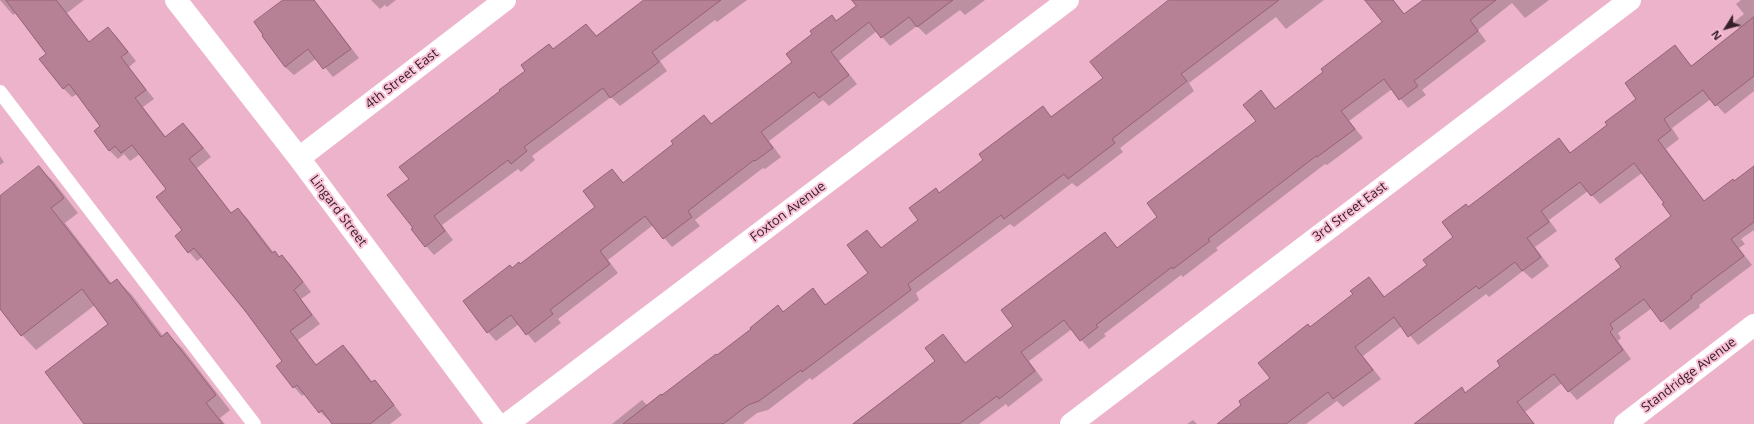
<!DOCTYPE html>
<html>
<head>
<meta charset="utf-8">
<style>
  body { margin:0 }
  #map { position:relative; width:1754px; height:424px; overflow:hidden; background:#ecb3ca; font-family:"Open Sans",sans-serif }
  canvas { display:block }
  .north { position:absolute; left:1706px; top:8px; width:40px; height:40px; -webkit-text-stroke:3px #fac0d7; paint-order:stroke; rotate:233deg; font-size:11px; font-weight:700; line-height:16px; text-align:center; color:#36212a }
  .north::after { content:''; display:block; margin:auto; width:14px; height:18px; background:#36212a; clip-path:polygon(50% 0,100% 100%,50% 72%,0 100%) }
</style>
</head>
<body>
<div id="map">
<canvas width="1754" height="424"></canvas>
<div class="north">N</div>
</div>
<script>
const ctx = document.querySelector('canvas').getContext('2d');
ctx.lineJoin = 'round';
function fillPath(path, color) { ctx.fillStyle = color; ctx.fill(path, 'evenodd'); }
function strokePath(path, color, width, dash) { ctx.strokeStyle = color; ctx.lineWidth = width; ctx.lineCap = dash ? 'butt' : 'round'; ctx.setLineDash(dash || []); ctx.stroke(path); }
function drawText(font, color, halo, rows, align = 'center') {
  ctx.font = font + ' "Open Sans",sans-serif'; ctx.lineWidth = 4; ctx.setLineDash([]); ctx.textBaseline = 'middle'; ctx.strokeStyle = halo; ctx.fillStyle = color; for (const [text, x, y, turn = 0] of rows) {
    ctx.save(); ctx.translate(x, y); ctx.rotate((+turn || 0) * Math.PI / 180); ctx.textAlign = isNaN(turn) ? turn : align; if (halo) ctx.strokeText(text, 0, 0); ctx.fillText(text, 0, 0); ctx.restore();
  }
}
fillPath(new Path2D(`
  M0,0H84L67,13L90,43L108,28L117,37L136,61L129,67L154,99L143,107L166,137L183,124L192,133L211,157L197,168L232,214L238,209L247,218L274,253L275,252L280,258L282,256L291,265L311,292L301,299L320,324L298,340L317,366L343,346L352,355L373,383L375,381L383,390L402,415L390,424H333L320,412L305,394L302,396L294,387L284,361L246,312L202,257L197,261L189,252L183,231L168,189L140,154L130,161L124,154L118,159L109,150L101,126L77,94L72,97L63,88L47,54L16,13L13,15Z
  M285,0H307L314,2L323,11L359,58L333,77L317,58L294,75L285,67Z
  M371,0H396L387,7L385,5L380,9Z
  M643,0H747L717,22L715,20L660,61L667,71L620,106L611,97L532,156L535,160L521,172L518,169L442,225L453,240L434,255L426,246L414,228L410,179L526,71L549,45L554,49L586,25L597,36L644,1Z
  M866,0H985L965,15L960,10L926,35L917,26L890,46L877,31L839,61L857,84L829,106L823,100L769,141L781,157L765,169L763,168L695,220L700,226L672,247L653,225L608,260L618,273L558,319L561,323L535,343L519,324L496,341L488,332L512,269L520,265L596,207L612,170L624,183L675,144L704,117L712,124L793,62L814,34L832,16L837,21Z
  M1171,0H1324L1286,29L1276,17L1189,83L1194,91L1120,148L1123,152L1077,187L1072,183L1014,227L1010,224L916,293L919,300L812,380L810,378L768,410L757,413L743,424H612L642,400L648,406L662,397L753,330L778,307L784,312L813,290L826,305L869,273L867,231L882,248L920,220L936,189L940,193L984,160L1042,107L1052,117L1104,78Z
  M1381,0H1393L1405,15L1424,0H1549L1525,18L1512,3L1478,30L1486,41L1422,90L1426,95L1408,108L1392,89L1349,121L1363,138L1327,165L1325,164L1216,248L1218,250L1183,277L1181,275L1104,334L1106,336L1089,349L1072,329L1029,361L1043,380L1008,407L1006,404L979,424H852L936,361L943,335L966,363L1015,326L1104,233L1118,248L1158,217L1257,122L1261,92L1276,109L1325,72L1383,23Z
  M1741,0H1754V91L1725,114L1711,99L1672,128L1679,139L1666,149L1705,202L1754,167V230L1741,239L1745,244L1739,248L1752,265L1699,305L1700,307L1670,330L1652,308L1618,333L1621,338L1618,341L1631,359L1577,400L1562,383L1525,412L1535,424H1414L1461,389L1466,393L1502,366L1622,267L1673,216L1665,203L1642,173L1600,204L1588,191L1549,220L1557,231L1535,247L1549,266L1532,279L1523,271L1489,297L1486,294L1418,345L1402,326L1363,356L1381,379L1343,407L1337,401L1306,424H1218L1243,405L1271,378L1310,328L1354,295L1369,278L1385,297L1428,265L1455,237L1469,208L1559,139L1571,153L1609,125L1637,99L1675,47L1692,66L1740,30L1734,22L1744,14L1736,4Z
  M0,156L4,162L0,165Z
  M39,167L54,182L78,213L65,223L112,284L117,280L132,295L163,336L167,333L182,348L230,410L220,418L225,424H86L109,324L95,305L36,350L22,335L0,307V197Z
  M1193,420L1197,424H1187Z`), '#0003');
const building = new Path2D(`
  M6,0H56L89,42L108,27L128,52L121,57L146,90L135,98L165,137L183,123L203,148L189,159L231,213L238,208L272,253L275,251L279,257L282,255L303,282L294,290L312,315L290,331L316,365L343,345L371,382L375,380L394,405L370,424H332L322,410L319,413L297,385L293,388L276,366L282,361L246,312L194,248L188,253L175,236L182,230L156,197L166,189L132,145L121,153L115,146L109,151L94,131L100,126L69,84L63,89L39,59L46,54Z
  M283,0H314L351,49L323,69L308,49L285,67L262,36L263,35L254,22Z
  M644,0H721L652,52L659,62L610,98L603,88L524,147L527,151L511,164L508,160L434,216L445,231L425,247L411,229L413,228L387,195L409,179L399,167L500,91L499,90L525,71L521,65L549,44L553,49L586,24L596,36Z
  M852,0H953L917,27L909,17L881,38L869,22L831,52L849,75L819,98L814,92L761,132L773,148L755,161L754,160L688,211L692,217L663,239L645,216L600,251L610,264L550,310L553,314L526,335L511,315L487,333L463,301L510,265L512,268L519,262L520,264L595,207L583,191L612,169L623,183L673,144L671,141L704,115L711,124L792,62L786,54L812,34L810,31L832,15L836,21L856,6Z
  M1169,0H1279L1181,74L1187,81L1112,139L1115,143L1068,179L1064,174L1004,219L1001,215L908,284L911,290L802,372L801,370L759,401L748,405L723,424H623L661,394L662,395L716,354L717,355L751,329L750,328L778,305L783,312L813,288L825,305L868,273L847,245L867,230L881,248L918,220L909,208L936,188L939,193L983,160L979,154L1043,106L1051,117L1103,78L1090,62Z
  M1365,0H1393L1404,14L1423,0H1496L1470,20L1478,31L1414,81L1418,86L1399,100L1384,79L1341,111L1355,129L1317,157L1316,156L1208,239L1210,241L1173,269L1172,267L1096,325L1098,327L1080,341L1064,320L1021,352L1035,371L999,399L997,396L959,424H853L935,361L925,348L943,334L965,363L1013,326L1001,310L1105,232L1117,248L1157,217L1147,203L1256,121L1243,105L1261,90L1275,109L1323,72L1321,69L1382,22Z
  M1754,17V76L1715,106L1703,90L1664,119L1671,130L1658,140L1704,201L1733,179L1734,181L1754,166V222L1731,239L1744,256L1691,296L1692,298L1661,322L1644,299L1610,324L1613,329L1610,332L1623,350L1568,392L1554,374L1517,402L1534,424H1414L1462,387L1465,393L1500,366L1497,361L1621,267L1615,259L1671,216L1662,204L1664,203L1634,163L1591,196L1580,182L1541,211L1549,222L1527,238L1541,257L1522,271L1515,262L1479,289L1476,286L1408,337L1394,317L1355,347L1373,370L1333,399L1328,392L1286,424H1217L1241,405L1239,401L1270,378L1258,363L1308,324L1310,327L1353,294L1350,291L1369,277L1384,297L1427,265L1423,260L1453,237L1442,222L1466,204L1468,207L1559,138L1570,153L1607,125L1605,122L1636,99L1625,83L1675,45L1691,66Z
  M39,166L64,198L51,208L110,284L117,279L161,337L167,332L216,395L206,403L223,424H84L45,372L108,324L82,289L21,336L0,309V196Z`);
fillPath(building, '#b68095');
strokePath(building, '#956176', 1);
strokePath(new Path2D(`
  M0,92L254,424`), '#fff', 14);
strokePath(new Path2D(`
  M176,0L299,158L497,424
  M299,158L505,0
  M507,424L1068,0
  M1071,424L1630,0
  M1625,424L1754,325`), '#fff', 22);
drawText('13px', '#36212a', '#fac0d7', [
  ["4th Street East",402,79,-38],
  ["Lingard Street",338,211,53],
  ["Foxton Avenue",788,212,-37],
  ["3rd Street East",1350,212,-37],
  ["Standridge Avenue",1689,375,-37]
]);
</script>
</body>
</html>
